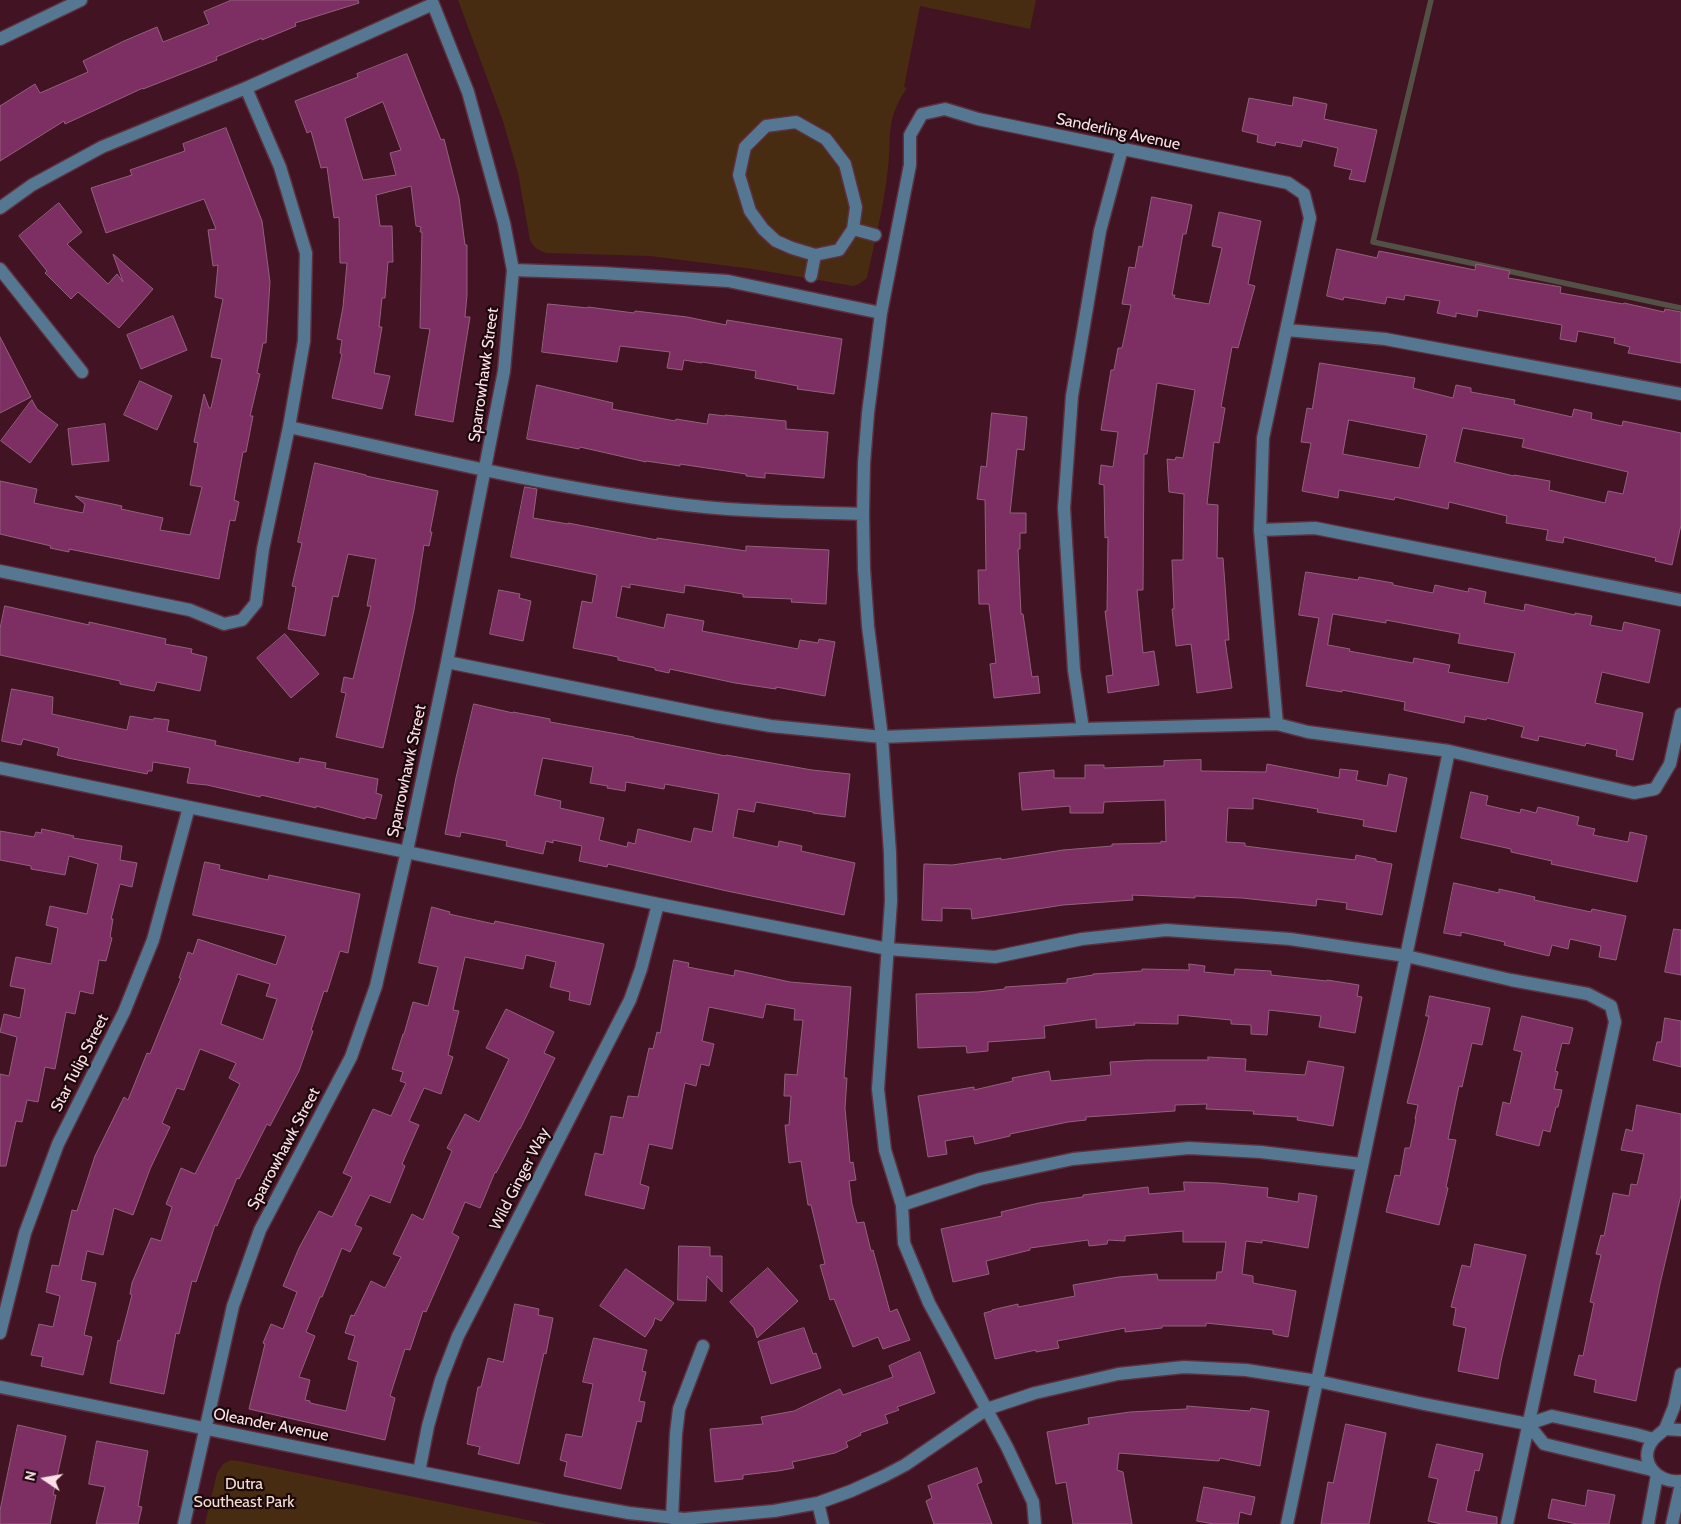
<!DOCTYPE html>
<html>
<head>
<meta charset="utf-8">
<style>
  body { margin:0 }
  #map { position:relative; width:1681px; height:1524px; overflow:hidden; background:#421322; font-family:Cabin,sans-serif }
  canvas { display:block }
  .north { position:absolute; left:20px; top:1454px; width:50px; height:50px; -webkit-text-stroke:4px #1c080d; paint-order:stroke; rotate:282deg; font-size:14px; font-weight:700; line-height:20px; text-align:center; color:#fbe1e6 }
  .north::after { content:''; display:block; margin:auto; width:18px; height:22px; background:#fbe1e6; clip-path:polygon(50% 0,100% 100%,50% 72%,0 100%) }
</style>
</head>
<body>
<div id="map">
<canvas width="1681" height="1524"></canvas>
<div class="north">N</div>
</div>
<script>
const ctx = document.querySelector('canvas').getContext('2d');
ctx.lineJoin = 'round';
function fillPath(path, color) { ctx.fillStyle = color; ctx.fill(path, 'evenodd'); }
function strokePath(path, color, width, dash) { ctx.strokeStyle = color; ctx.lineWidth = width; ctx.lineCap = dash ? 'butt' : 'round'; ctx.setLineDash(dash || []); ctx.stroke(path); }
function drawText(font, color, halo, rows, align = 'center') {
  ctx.font = font + ' Cabin,sans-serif'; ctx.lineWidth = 4.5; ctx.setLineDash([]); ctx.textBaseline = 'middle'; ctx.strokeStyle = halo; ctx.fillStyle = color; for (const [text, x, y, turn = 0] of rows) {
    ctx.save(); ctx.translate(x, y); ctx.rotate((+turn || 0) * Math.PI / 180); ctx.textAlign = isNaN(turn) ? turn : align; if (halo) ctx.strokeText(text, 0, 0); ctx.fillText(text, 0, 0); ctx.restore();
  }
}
fillPath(new Path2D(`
  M458,0H1036L1030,29L920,6L904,87L907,88C883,123 893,139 887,176C883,210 874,244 867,278L859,284L853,286L753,269L650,256L547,253C539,251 534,248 530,240L518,173L503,121Z
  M231,1460L239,1461L547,1524H205L217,1473L223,1464Z`), '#482c11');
strokePath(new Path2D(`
  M1431,0L1373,242L1681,308`), '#535145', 5.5);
const building = new Path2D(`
  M232,0H358L359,3L295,23L296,26L262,40V38L216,57L217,60L143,89V88L65,124L64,121L0,161V106L35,84L40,93L88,72L83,61L124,41L157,27L163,42L209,24L204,12Z
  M407,54L441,140L444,139L459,198L465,245H467V295L465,317H470L453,422L415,415L430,329L420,328L422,232H420L421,227L416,226L411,186L376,195L380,226H392L393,262H388L385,298H382L379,327H382L374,373L390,376L382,409L332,398L342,354L340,353L342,340L337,339L343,307L347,263H340L339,217L334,218L327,167L321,168L311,131L307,133L295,101L358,77L357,74ZM383,102L401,150L390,153L396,175L363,180L345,119Z
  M1294,97L1327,104L1324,119L1377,130L1365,182L1349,179L1352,170L1334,166L1338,148L1303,140L1301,147L1276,142L1275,146L1257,142L1258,135L1242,131L1249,98L1292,106Z
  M226,128L262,221L270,282L266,343H263L257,373L260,374L250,416H253L246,452H243L234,500L239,502L235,521L230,520L219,579L69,549V552L50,548L51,546L0,534V481L37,489L34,503L83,513L85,504L75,496L122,506L121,509L163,518L160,530L190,535L202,487L190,485L198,443L194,442L204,394L209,408H211L222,359L211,357L223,299L215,297L218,265L213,266L208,230L216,229L204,199L106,233L91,188L132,175L130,170L185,151L183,144Z
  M1152,197L1192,205L1186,234H1183L1172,295H1175L1174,298L1209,304L1222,248L1212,246L1219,212L1261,221L1248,284L1255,286L1238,348L1232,347L1221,407L1225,408L1219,443L1214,442L1207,504L1218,505L1217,558H1223L1229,640H1225L1232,688L1197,693L1191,644L1176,646L1172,609H1174L1172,560H1183L1184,494L1169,492L1167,459L1175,460L1176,457L1183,458L1195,390L1157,383L1147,454H1144L1143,590H1137L1143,653L1154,651L1159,685L1108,693L1106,676L1113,675L1105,611H1107L1108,537L1105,538L1104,485L1099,484L1101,465L1113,467L1118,432L1101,430L1111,370H1114L1118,348H1122L1131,305L1122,304L1129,267L1135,268L1139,246L1142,247Z
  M59,203L82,232L67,244L108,284L117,274L123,282L113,254L153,289L119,328L78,292L71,299L45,273L47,271L19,236Z
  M1337,249L1377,258L1379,251L1475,270L1476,264L1510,271L1508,278L1561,287L1560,293L1623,304L1624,303L1664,312L1665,309L1681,312V363L1628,353L1630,347L1614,343L1615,338L1578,331L1576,342L1560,339L1562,325L1478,310L1477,317L1456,313V317L1437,313L1440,301L1405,295L1404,300L1387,297L1385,304L1344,297L1343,300L1327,296Z
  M548,304L588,308V307L634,313L635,311L687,317L726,325L727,320L842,339L834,394L797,389L798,386L755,378L756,371L702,362V363L684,360L682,370L667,368L670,352L620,346L617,362L542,352Z
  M173,316L187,350L141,369L127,335Z
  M0,337L31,397L0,413Z
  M1320,363L1415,378L1413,388L1453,398L1456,385L1471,388V392L1515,400L1514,404L1572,417L1574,409L1592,413L1591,419L1622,426L1623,421L1681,433V525L1672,565L1655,561L1656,558L1564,537L1563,543L1546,540L1548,530L1506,523L1507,516L1449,502L1448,509L1395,497L1394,500L1339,490L1338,498L1302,491L1311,443L1301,442L1307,408L1312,409ZM1349,420L1427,435L1419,468L1343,454ZM1463,428L1524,439L1522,447L1628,472L1623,494L1608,491L1605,503L1549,490L1550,481L1514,475V476L1455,462Z
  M140,381L172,396L157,430L124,415Z
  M537,385L613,403L612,409L675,421L676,419L707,424L709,414L725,416V415L786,421V429L828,432L824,478L765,473V478L746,476V474L680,464V466L646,461V462L580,447L579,449L527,439Z
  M32,400L37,409L58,425L30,463L1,441Z
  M992,413L1027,417L1024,450L1017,449L1010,513H1026V533H1020V549H1018L1021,614H1023L1032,677L1038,676L1040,693L994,698L990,664L996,663L989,604H979L978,570H986L985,500L977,499L981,466L986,467Z
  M105,424L109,461L72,465L68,429Z
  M315,463L366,475V476L438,491L430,532H432L429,546L424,545L414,610L383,748L336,737L346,693L341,692L344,677L353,679L371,606H367L376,559L348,554L338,597L333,596L325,636L288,629L296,587L292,586L302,543L298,542Z
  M525,487L537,489L533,518L568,524V523L657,540V538L746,551V546L829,550L826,604L791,602L792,599L743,597V594L685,585L684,593L630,584V588L622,586L616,617L664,628L667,614L704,621L702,631L798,649L800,640L818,643L819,639L835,642L825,696L776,687V689L735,683L670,669L669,673L655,670V668L618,660V657L573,648L582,601L592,603L597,575L511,557Z
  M1306,572L1358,580L1359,577L1393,583V585L1433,593L1435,585L1468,592L1469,588L1486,592L1484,603L1524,611L1525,604L1575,615V613L1592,616L1590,625L1622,631L1624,622L1660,630L1649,683L1602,672L1595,703L1643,713L1633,760L1616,756L1617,750L1586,743L1585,746L1539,736L1538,741L1521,737L1524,727L1487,718L1486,720L1465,716L1464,723L1404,710L1405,702L1342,690V692L1306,686L1319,618L1299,615ZM1333,614L1386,623V620L1460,634L1458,643L1515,653L1508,683L1448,672L1450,665L1414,658L1413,663L1349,651L1350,649L1328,645Z
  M499,590L520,594L519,598L531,601L523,641L490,634Z
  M5,606L89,625V622L125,630L166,639L165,644L192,649L191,653L207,657L200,691L157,682L154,691L120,684V681L0,655V629Z
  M285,634L319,674L291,698L257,658Z
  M12,689L53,697L52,714L127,730L130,716L153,720L154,718L169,720L167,731L216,741L215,745L299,763L300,758L326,763L325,768L378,779L376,793L382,795L376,819L366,817L365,819L316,806V808L261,795L260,797L207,785L187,783L190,768L153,762L152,771H148L147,774L68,758L57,755L59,748L23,739L21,745L2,741Z
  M474,704L513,713V712L550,719V722L634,737V738L726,756V755L812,770L850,774L845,817L813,813V812L756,802L754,812L738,809L733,837L778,847L779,841L802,846L801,851L855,863L844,915L727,891L608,864L607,867L579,861L582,846L553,840V843L546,841L543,854L506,846L507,841L461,832L460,837L445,834L456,778ZM543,758L593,767L590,783L608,786L607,788L625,791L626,782L664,789L665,784L719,794L712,832L694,828L691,842L638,829L635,844L628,842L627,847L599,840L604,818L560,808L561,801L535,795Z
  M1201,760V771L1266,772L1267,764L1339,778L1340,769L1358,771L1356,780L1387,786L1389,774L1407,778L1396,832L1363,826L1364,820L1317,812L1318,809L1253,798V809L1228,808L1226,842L1245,843V846L1355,860L1356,855L1376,859V861L1392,864L1382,915L1346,909L1347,903L1317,899L1316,906L1242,898L1195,896V898L1132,895L1133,900L1063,905L972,919L971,909L942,908V921L922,920L924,864L952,865L1001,858V860L1063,850L1112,846V844L1161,843V841L1166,842L1165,800L1104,802L1103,813H1070V806L1022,810L1019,773L1054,770V778H1085V765H1104V768L1164,766V761Z
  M1471,792L1488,796L1486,805L1520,813L1521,809L1536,813L1538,807L1579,817L1577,825L1595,829L1593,835L1628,842L1630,832L1647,836L1637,882L1551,864L1552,861L1511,852V849L1461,838Z
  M42,829L74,836L73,838L122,846L120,860L137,863L132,887L120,884L111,919H113L110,937L112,938L106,961L99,960L93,994L80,991L75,1014L66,1012L55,1069L45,1067L38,1102L27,1100L22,1122L16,1121L6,1166H0V1074L9,1076L17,1037L0,1032L4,1014L20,1018L25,989L10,986L16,957L51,964L58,928L46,925L50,906L87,914L98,864L69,856L65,875L31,869V866L0,860V831L34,837L36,832L41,833Z
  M205,862L220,865L219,869L268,880L269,875L360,894L348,953L340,951L327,992L324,991L311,1030L313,1031L299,1071L270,1126L267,1124L239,1179L237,1178L217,1226L215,1225L196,1282L192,1281L179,1334L176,1333L164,1394L110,1383L118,1340L120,1341L132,1295L130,1294L132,1283L151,1238L161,1241L172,1207L166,1204L181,1168L195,1174L240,1084L229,1078L236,1063L200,1049L184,1090L177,1088L162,1123L170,1127L150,1169L133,1215L114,1208L103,1255L87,1251L81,1280L96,1283L84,1335L92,1337L83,1375L41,1366L43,1357L31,1355L39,1324L53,1327L60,1296L46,1292L52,1265L59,1266L72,1210L77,1211L95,1156L124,1097L128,1100L147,1053L150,1054L181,978H179L188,952L193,954L198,939L276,965L286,936L193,915ZM238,974L270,984L266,996L277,999L263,1040L221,1024Z
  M1454,883L1499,893V889L1535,897L1534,900L1591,912L1592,909L1626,916L1616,960L1599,957L1601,946L1570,939L1568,949L1552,945L1549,956L1504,945L1505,942L1461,932V936L1444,933Z
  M432,907L450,912L449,914L494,924L495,921L604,944L590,1005L569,1000L570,992L550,987L556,962L526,955L523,969L465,957L453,1010L459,1011L448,1055L453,1057L441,1094L424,1088L409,1121L419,1125L402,1164L405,1166L390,1203L370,1195L355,1225L362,1228L350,1252L342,1248L322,1297H320L306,1332L315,1336L299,1377L310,1380L305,1400L310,1401V1403L346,1411L358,1362L348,1359L355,1336L345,1333L351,1315L354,1316L371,1281L385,1288L401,1257L393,1254L412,1214L423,1220L452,1151L447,1148L465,1114L479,1122L509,1059L486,1048L506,1009L554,1032L544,1053L555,1058L520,1129H519L496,1173L495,1172L480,1208L465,1202L452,1233L459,1237L426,1312L423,1311L410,1350L405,1349L390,1396L395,1398L385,1440L249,1409L265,1344L263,1343L271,1324L283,1329L297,1292L283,1286L299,1248L319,1211L332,1217L352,1177L343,1173L373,1109L391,1116L406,1083L400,1081L403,1072L392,1069L403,1034H404L413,1002L428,1006L438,967L419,963Z
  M1674,929L1681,930V975L1665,972Z
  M674,960L689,963L688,967L734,976L735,970L790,982L851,987L844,1078H847L845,1108L850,1163L853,1162L856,1180L849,1181L852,1204L857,1223L864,1222L871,1251L873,1250L890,1312L897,1309L910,1340L883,1349L878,1337L853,1347L834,1299L830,1300L820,1265L825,1264L811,1205H808L801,1161L789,1163L785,1125H789L791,1096H784L785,1074L797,1075L803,1020H794L795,1009L766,1004L763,1018L709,1007L702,1041L714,1044L709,1066L701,1064L696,1086L685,1083L672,1149L649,1144L640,1184L649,1187L644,1209L585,1195L595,1153L603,1155L611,1116L623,1118L628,1096L638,1097L649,1048L653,1049L657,1032L660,1033Z
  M1189,964L1205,966L1204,972L1234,975L1235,969L1271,971V975L1327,981V980L1359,985L1357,996L1362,997L1355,1033L1319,1027L1321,1016L1269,1010L1267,1035L1251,1034V1025L1231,1024V1020L1178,1015V1024L1134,1023L1135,1025L1096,1028V1019L1044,1026L1045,1038L988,1042V1051L967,1053L966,1046L918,1048L916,994L978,992L1005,989V987L1067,983V979L1093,975V974L1142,971V969L1189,970Z
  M1430,996L1490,1008L1482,1045L1472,1043L1462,1087L1459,1086L1448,1139L1456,1140L1446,1187L1448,1188L1439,1225L1386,1212L1395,1175L1400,1176L1405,1148H1410L1416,1119H1415L1418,1105L1407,1103L1422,1045L1429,1016H1426Z
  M1522,1016L1573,1028L1569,1044L1562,1043L1555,1071L1558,1072L1554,1089L1562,1090L1558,1107H1556L1550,1132L1543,1130L1539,1146L1496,1135L1503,1102L1510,1104L1522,1052L1514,1050Z
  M1665,1018L1681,1021V1067L1653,1060L1657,1042H1661Z
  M1208,1057L1246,1059L1245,1071L1305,1075L1308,1061L1344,1067L1333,1126L1297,1120L1298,1117L1253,1114L1254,1111L1206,1109L1207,1104L1175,1105V1111L1086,1117V1120L1068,1122L1010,1134V1136L975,1144L973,1136L945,1141L947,1154L928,1157L918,1096L974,1087V1090L1013,1081L1012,1078L1049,1071L1051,1081L1111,1075L1110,1062L1147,1060H1208Z
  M1637,1105L1681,1114V1195L1660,1284L1636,1401L1594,1392L1596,1380L1574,1375L1579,1355L1583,1356L1594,1303L1590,1302L1601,1255L1596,1254L1601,1235L1604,1236L1613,1193L1629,1196L1631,1184L1637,1185L1644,1154L1621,1150L1626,1129L1632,1131Z
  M1184,1182L1218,1183L1268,1188L1267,1197L1298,1202L1299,1193L1317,1196L1308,1248L1262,1240V1243L1246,1241L1242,1274L1253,1276V1283L1296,1291L1288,1337L1273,1334V1330L1206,1323V1326H1162V1328L1125,1332V1328L1057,1341L1059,1348L1036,1352V1350L995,1359L984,1313L992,1311V1310L1018,1304V1307L1075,1296L1073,1285L1119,1277L1157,1274L1158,1280H1216L1217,1272H1222L1226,1242H1183V1231L1125,1236V1241L1108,1240L1107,1244L1089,1246L1088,1240L1030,1248V1250L986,1261L989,1274L953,1282L941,1229L1002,1216L1001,1212L1039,1203L1083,1197V1195L1148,1187L1149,1194L1184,1191Z
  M1475,1244L1526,1255L1501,1361L1498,1379L1458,1371L1466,1328L1453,1325L1456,1308L1451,1307L1462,1265L1470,1267Z
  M679,1246L710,1247V1256H722V1292L707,1276L706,1301L678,1300Z
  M768,1268L798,1301L757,1338L754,1328L730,1302Z
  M626,1269L674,1303L661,1321L655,1318L653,1325L645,1337L600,1306Z
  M515,1304L539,1309L538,1315L553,1318L546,1354L544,1353L519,1464L478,1454L480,1447L467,1444L478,1387H481L488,1358L503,1362Z
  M804,1328L813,1354L816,1353L821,1368L771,1384L758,1342Z
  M594,1338L647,1350L642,1371L646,1372L639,1401L645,1402L641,1422L637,1421L621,1489L564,1476L567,1462L560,1460L566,1434L582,1437L593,1384L583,1382Z
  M920,1352L935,1393L897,1407L899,1410L885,1415L888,1423L860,1433L861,1435L846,1442L848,1447L835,1453L792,1462L794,1468L778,1471L743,1475V1479L715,1482L710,1429L763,1424L761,1417L794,1411L840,1389L843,1395L893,1377L889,1366Z
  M1187,1406L1250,1411L1251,1408L1269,1411L1260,1466L1220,1458L1219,1461L1119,1453L1117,1470L1123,1472L1132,1524H1073L1066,1482L1056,1484L1047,1432L1089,1424L1088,1418L1130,1412L1187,1409Z
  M1346,1424L1386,1433L1369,1524H1321L1328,1482L1333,1483Z
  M18,1425L66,1436L53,1495H56L50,1524H0V1511Z
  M97,1441L148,1451L138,1506L142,1507L138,1524H96L105,1487L89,1484Z
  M1437,1444L1483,1454L1479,1471L1475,1470L1466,1511L1497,1517V1524H1441L1428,1521L1438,1479L1429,1477Z
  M977,1468L982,1482L977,1484L992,1524H934L926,1501L932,1498L928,1486Z
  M1204,1487L1255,1497L1251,1515L1240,1512L1238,1524H1214L1197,1521Z
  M1588,1490L1615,1495L1609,1524H1577L1548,1518L1552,1499L1585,1506Z`);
fillPath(building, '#7d2e62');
strokePath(building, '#91617d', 1);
const minor = new Path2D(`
  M0,39L81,0
  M0,208L32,185L102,147L246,88L280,167L306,253L304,341L289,427L263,549L256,603L242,620L224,624L190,610L0,571
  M853,229L839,250L815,255L792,248L776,241L763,229L750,211L739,175L745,147L766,126L796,122L826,139L845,164L856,207L853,229L875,235
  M0,269L82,372
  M513,270L601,273L728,281L881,313
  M811,276L815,255
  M1287,330L1385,339L1681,394
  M289,427C415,454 542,486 670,503C734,512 799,512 863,514
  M1260,530L1315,528L1681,600
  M447,662L714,716L771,726L882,737L1083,729L1277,724L1308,732L1449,751L1634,793L1655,789L1670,764L1681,714
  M1083,729L1074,670L1064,508L1072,396L1100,231L1122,149
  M0,768L658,904L888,949L995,957L1082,939L1166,930L1290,939L1406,956L1511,980L1588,994L1611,1006L1615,1022L1507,1524
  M902,1205L980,1179L1073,1159L1189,1148L1261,1152L1361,1164
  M0,1333L25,1233L58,1144L124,1012L153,940L189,807
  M0,1387L563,1501L629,1513L684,1519L774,1511L818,1503L851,1491L884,1476L905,1465L987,1409L1035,1393L1118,1374L1184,1367L1246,1370L1317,1381L1424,1404L1528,1424L1552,1416L1635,1434L1653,1439
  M1528,1424L1544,1444L1652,1470
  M1665,1429L1674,1407L1681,1374
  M1681,1430L1665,1429C1661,1433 1656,1436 1653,1440C1637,1461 1657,1484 1681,1481
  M419,1472L428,1426L441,1380L458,1336L630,1000L641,969L658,904
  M818,1503L823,1524
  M672,1518L676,1434L679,1409L703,1346
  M184,1524L233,1306L260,1230L351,1057L376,986L407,851L447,662L504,371L513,270L504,223L468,92L433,4L246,88
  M1035,1524L1033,1502L1007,1447L929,1303L904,1243L902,1205L885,1150L878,1089L891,901L890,853L882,737L868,626L864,569L863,514L864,463L868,413L881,313L910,165V135L922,114L945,109L978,119L1288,183L1304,194L1310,218L1263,438L1260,530L1277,724
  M1287,1524L1449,751
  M1648,1524L1657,1475
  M1672,1524L1681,1484`);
strokePath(minor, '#5c303d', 15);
strokePath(minor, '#567792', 12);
drawText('16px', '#fbe1e6', '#1c080d', [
  ["Sanderling Avenue",1118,132,12],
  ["Sparrowhawk Street",484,375,-82],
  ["Sparrowhawk Street",407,771,-78],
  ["Star Tulip Street",80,1063,-63],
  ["Sparrowhawk Street",284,1149,-62],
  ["Wild Ginger Way",520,1179,-63],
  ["Oleander Avenue",271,1425,11]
]);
drawText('16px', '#f3e0cf', '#1c080d', [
  ["Dutra",244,1484],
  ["Southeast Park",244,1502]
]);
</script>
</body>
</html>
